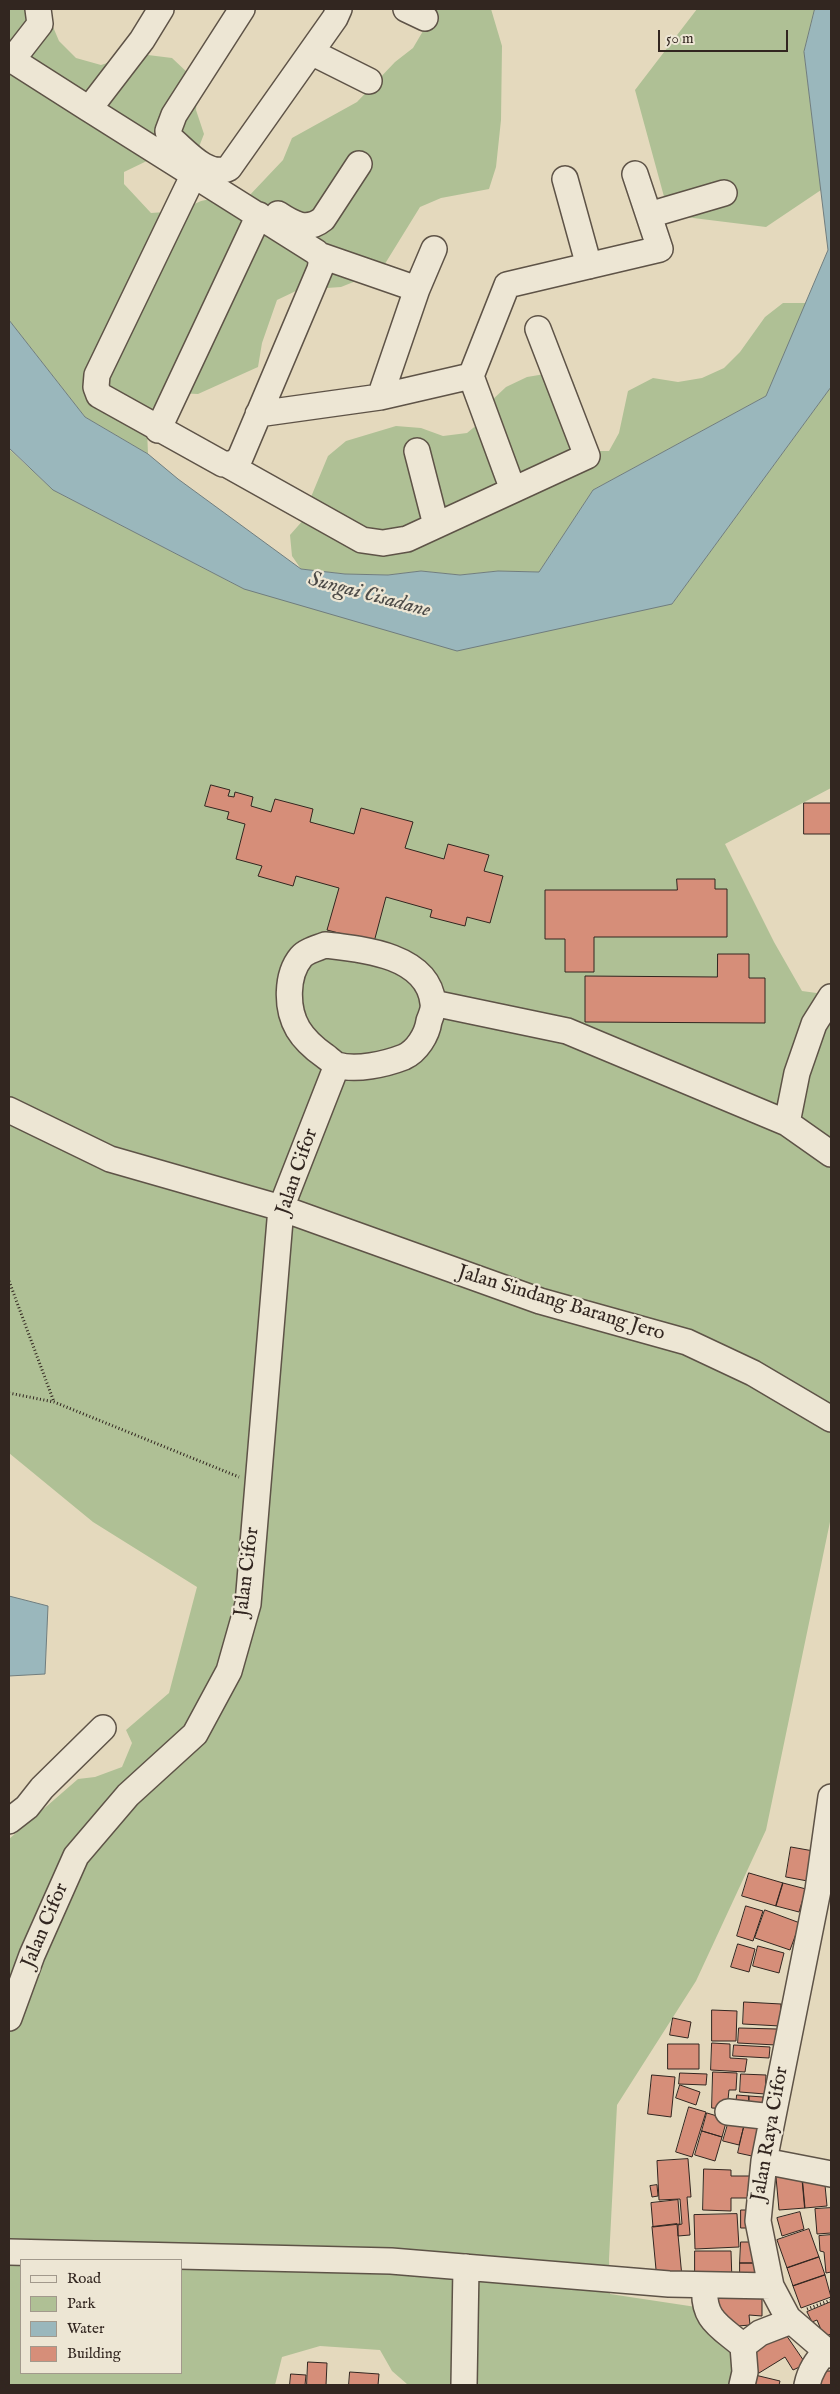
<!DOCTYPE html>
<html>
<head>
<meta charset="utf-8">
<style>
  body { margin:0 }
  #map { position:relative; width:840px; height:2394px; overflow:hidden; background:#e4d9bd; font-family:"IM FELL English",serif }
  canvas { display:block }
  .frame { position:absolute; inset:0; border:10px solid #322620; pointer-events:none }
  .legend { position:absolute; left:20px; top:2259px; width:162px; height:115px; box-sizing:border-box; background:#ede6d4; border:1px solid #a2998c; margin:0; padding:6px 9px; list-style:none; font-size:15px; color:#322620 }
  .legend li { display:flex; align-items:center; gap:10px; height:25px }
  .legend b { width:25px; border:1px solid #a2998c }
  .scale { position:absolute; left:658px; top:30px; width:130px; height:22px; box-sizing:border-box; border:2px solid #322620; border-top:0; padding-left:6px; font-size:15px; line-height:18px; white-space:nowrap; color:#322620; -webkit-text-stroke:4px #ede6d4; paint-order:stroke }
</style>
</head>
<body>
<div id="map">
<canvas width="840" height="2394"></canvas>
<div class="frame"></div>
<ul class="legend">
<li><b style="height:6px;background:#ede6d4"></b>Road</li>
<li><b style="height:14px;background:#afc095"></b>Park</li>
<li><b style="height:14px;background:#9ab7bc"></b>Water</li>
<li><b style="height:14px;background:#d68e79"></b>Building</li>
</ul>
<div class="scale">50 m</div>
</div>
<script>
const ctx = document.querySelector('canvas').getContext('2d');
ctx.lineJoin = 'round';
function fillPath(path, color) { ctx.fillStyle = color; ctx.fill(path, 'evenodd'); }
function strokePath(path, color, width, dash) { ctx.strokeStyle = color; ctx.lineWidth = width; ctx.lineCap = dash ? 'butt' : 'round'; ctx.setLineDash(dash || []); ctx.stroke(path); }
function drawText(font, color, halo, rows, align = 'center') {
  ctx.font = font + ' "IM FELL English",serif'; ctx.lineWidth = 4.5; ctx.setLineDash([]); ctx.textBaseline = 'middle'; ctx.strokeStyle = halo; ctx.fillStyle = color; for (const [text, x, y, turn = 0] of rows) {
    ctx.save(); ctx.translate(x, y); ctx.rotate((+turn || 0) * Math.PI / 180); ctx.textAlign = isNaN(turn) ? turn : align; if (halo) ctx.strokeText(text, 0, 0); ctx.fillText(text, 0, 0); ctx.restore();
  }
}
fillPath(new Path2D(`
  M9,9H48V15L59,41L76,58L101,65L123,58L148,55L172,58L189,74L197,97L196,110L204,134L195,157L153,158L124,172V184L151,213L179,211L201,201L224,196L248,197L283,160L292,138L357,102L395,62L413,48L436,9H491L502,46L501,120L496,167L489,189L441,198L420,207L383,267L361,279L341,287L298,290L277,300L262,343L258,367L198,394L177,393L153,407L147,429L148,454L85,417L9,320Z
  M697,9H815L804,52L821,190L766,227L669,215L635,90Z
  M783,303H807L766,396L593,490L539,572L498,571L460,575L421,571L388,575L345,574L301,569L292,556L290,535L305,518L311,497L328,456L346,441L396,426L421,428L443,436L467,433L484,419L489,403L506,387L527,377L551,373L573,381L581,403L580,426L585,451H609L619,433L628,391L653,378L678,382L702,378L724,368L740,352L765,317Z
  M831,387V788L725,844L774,942L802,991L831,995V1517L766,1830L696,1981L617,2105L609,2259L610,2294L696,2307L741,2355L736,2385L407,2384L392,2371L380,2350L320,2346L282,2357L275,2385H9V1839L78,1779L95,1777L122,1767L132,1743L126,1730L169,1693L197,1587L93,1522L9,1453V449L53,490L244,589L672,604ZM21,2260H181V2373H21Z`), '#afc095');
const water = new Path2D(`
  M815,9H831V387L672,604L457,651L244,589L53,490L9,448V320L85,417L148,454L178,479L301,569L345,574L388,575L421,571L460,575L498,571L539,572L593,490L766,396L828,250L804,52Z
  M9,1596L48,1606L45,1674L9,1676Z`);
fillPath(water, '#9ab7bc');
strokePath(water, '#707d7e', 1);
const building = new Path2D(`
  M211,785L230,790L228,796L234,797L235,792L253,797L251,806L271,812L275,799L313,809L310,822L354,834L361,808L413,822L405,848L444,859L448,844L489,855L484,871L503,876L490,923L467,917L465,926L430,917L432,910L386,897L374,942L327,930L339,888L296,876L293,886L258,876L262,866L236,859L245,824L227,819L229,812L205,806Z
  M804,803H831V834H804Z
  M677,879H715V889H727V937H594V972H565V939H545V890H677Z
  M718,954H749V978H765V1023L585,1022V976L717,977Z
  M791,1847L819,1852L813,1882L786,1877Z
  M749,1873L783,1883L776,1906L742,1896Z
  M783,1883L806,1889L799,1912L776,1906Z
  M746,1906L763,1911L753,1941L737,1936Z
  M765,1910L800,1923L790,1950L755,1938Z
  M738,1944L755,1949L749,1972L731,1967Z
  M758,1946L784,1953L779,1973L753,1966Z
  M744,2002L781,2004L780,2026L743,2024Z
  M712,2010L737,2011L736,2041H712Z
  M673,2018L691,2022L688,2038L670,2035Z
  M739,2028L777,2029L776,2045L738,2043Z
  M712,2043L730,2044V2058L747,2059L745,2072L711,2070Z
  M668,2044H699V2069H668Z
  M734,2045L770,2047L769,2058L733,2056Z
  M713,2072L737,2073L736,2090H729L727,2109L712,2108Z
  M680,2073L707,2074L706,2085L679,2084Z
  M741,2074L766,2075L765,2094L740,2092Z
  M652,2075L675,2077L671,2117L648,2114Z
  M680,2085L700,2092L696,2105L676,2098Z
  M737,2095L749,2096V2108L736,2106Z
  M749,2096L763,2097L762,2109L749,2108Z
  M689,2107L706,2112L692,2157L676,2152Z
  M707,2113L727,2119L722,2137L702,2131Z
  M731,2114L746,2118L739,2145L723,2141Z
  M746,2118L762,2122L752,2156L738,2153Z
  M702,2131L722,2137L715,2161L695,2155Z
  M688,2159L691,2197H687L690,2235L678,2236V2225L682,2224L680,2199L659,2200L657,2161Z
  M704,2169L731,2170V2176H758V2198H731V2211L703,2210Z
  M802,2175H824L827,2206L805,2208Z
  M802,2175L805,2208L779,2210L776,2177Z
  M657,2185L658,2196L652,2197L650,2186Z
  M678,2200L680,2224L653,2227L651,2203Z
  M831,2208V2233L817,2234L815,2209Z
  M741,2210H755V2228H741Z
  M800,2212L804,2229L782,2236L777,2218Z
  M737,2214L739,2247L695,2249L694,2215Z
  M677,2224L682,2277L657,2280L652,2227Z
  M809,2229L819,2257L787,2268L777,2240Z
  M831,2235V2272L826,2273L824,2252L820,2251L819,2236Z
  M741,2242H759V2263H740Z
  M695,2251H731L732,2282L695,2283Z
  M819,2257L825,2275L793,2286L787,2268Z
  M740,2263H759V2284L740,2283Z
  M825,2275L831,2297L801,2308L793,2286Z
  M710,2293L762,2294V2316L749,2315L750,2325L726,2327Z
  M831,2302V2334L824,2337L817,2320L812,2322L807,2312Z
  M780,2326L806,2364L793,2370L785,2357L759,2373L745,2365L751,2343Z
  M308,2362L327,2363L326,2385H307Z
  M821,2371H831V2385H815Z
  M350,2372L379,2374L378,2385H349Z
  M291,2374L306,2375L305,2385H290Z
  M755,2375L780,2381L779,2385H753Z`);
fillPath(building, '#d68e79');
strokePath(building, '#322620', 1);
const minor = new Path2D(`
  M161,9L142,40L89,109L316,252L322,259L320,269L240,458L233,464H223L99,395L96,387L97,375L194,174
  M242,9L174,115L168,131L170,138C185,150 208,179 229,168L335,18L339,9
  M406,9L425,18
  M311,52L369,81
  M9,58L89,109
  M12,60L40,24L38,9
  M565,179L589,266
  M278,214C293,224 307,232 323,219L359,164
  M649,215L724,193
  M319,255L417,289L434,249
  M471,376L513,490
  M380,397L417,289
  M258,414L380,397L471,376L507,285L660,249L635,174
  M158,430L259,215
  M417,451L436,525
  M228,465L362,540L383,543L407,539L587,456L538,329
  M325,945C362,949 428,955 433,1003C434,1008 431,1016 429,1021C427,1035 417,1051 404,1057C386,1064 356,1071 337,1065C333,1063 328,1058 325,1056C315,1049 304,1039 298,1029C286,1009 286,975 301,957C306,951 318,948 325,945Z
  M433,1003L567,1031L787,1123L831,1154
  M9,1110L110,1159L281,1208L540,1301L687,1342L753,1373L831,1419
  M787,1123L797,1073L814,1024L831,997
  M831,1797L818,1890L764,2161L758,2221L771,2286L788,2318L831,2355
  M9,1821L27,1807L42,1788L103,1728
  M9,2018L32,1955L76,1856L128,1795L195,1734L229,1671L248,1604L281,1208L337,1065
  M728,2112L772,2117
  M764,2161L831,2174
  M9,2252L391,2261L669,2284L771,2286
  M705,2286C702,2320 720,2326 743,2346
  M464,2385L466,2267
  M742,2385L745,2372L743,2346L760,2333L791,2321
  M807,2385C810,2371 816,2362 826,2351`);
strokePath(minor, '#5e5347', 28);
strokePath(new Path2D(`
  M9,1281L54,1402
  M9,1393L54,1402L239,1477
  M807,2309L831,2300`), '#322620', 3, [1, 2.5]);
strokePath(minor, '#ede6d4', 25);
drawText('20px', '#322620', '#ede6d4', [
  ["Jalan Cifor",298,1172,-71],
  ["Jalan Sindang Barang Jero",561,1304,17],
  ["Jalan Cifor",248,1572,-83],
  ["Jalan Cifor",46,1926,-67],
  ["Jalan Raya Cifor",771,2134,-80]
]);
drawText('italic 21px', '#4c4a47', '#ede6d4', [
  ["Sungai Cisadane",369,596,15]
]);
</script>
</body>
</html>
